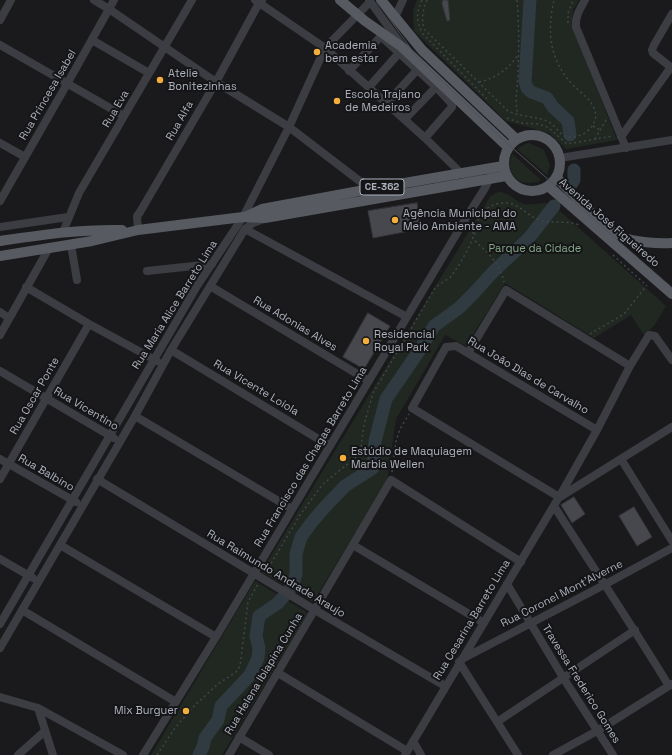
<!DOCTYPE html>
<html>
<head>
<meta charset="utf-8">
<style>
  body { margin:0 }
  canvas { display:block; background:#1a1a1d }
</style>
</head>
<body>
<canvas width="672" height="755"></canvas>
<script>
const ctx = document.querySelector('canvas').getContext('2d');
ctx.lineJoin = 'round';
function fillPath(path, color) { ctx.fillStyle = color; ctx.fill(path, 'evenodd'); }
function strokePath(path, color, width, dash) { ctx.strokeStyle = color; ctx.lineWidth = width; ctx.lineCap = dash ? 'butt' : 'round'; ctx.setLineDash(dash || []); ctx.stroke(path); }
function drawText(font, color, halo, rows, align = 'center') {
  ctx.font = font + ' "Space Grotesk",sans-serif'; ctx.lineWidth = 4; ctx.setLineDash([]); ctx.textBaseline = 'middle'; ctx.strokeStyle = halo; ctx.fillStyle = color; for (const [text, x, y, turn = 0] of rows) {
    ctx.save(); ctx.translate(x, y); ctx.rotate((+turn || 0) * Math.PI / 180); ctx.textAlign = isNaN(turn) ? turn : align; if (halo) ctx.strokeText(text, 0, 0); ctx.fillText(text, 0, 0); ctx.restore();
  }
}
fillPath(new Path2D(`
  M417,0H579L573,10L572,25L617,140L566,149L549,133L506,121L414,31L413,11Z
  M529,143L544,150L550,165L547,175L517,149L525,144Z
  M512,154L541,180C529,186 512,183 510,167C509,163 511,158 512,154Z
  M498,192C510,192 514,201 524,204C533,206 543,201 552,204L666,306L654,326L644,335L631,315L594,338L505,283L466,346L445,335L396,419L387,481L313,602L261,572L490,197L494,194Z
  M255,581L308,613L222,755H151Z`), '#202821');
strokePath(new Path2D(`
  M530,0L525,81L527,88L531,92L547,98L553,107L568,121L570,135
  M570,186L574,180V170
  M199,755L203,747L205,738L218,720L221,706L250,675L258,658L259,648L256,636L259,616L278,603L292,587L296,574V554L301,537L312,522L324,508L345,486L373,468L375,441L386,399L421,348L434,326L459,308L474,293L493,272L529,238L554,206`), '#303a41', 13);
const building = new Path2D(`
  M443,0H448L450,20L447,21L442,4Z
  M417,203L420,229L373,238L368,211Z
  M368,313L390,326L364,369L343,357Z
  M574,497L585,514L572,523L561,505Z
  M634,507L652,537L637,546L619,516Z`);
fillPath(building, '#47484d');
strokePath(building, '#343439', 1);
strokePath(new Path2D(`
  M422,0C416,14 416,19 422,33L489,101
  M427,0C423,10 421,18 424,29L508,111C521,117 534,116 547,121C554,124 557,131 563,135C577,143 600,127 595,111C592,100 581,93 573,85C549,60 547,32 554,0
  M517,0C519,24 519,48 518,72C518,88 514,100 518,115
  M568,23V13L573,0
  M479,82C497,78 508,69 519,54
  M507,118L521,123L539,124L549,128L567,144L613,136
  M593,126L600,130
  M595,139L606,120
  M471,223L473,224V239C487,252 500,263 504,282
  M613,255L647,286
  M590,334L624,314L647,285
  M392,472L396,441L400,429L409,414
  M266,572L300,515L323,484L360,454L364,425L373,393L435,288C440,283 450,279 452,275C460,264 468,250 473,238C476,232 476,226 478,220C482,208 496,202 507,203C520,204 528,217 540,220C552,224 567,220 579,225
  M157,755L175,728L195,705L218,684L236,672L240,666L248,602L258,584`), '#414449', 1.5, [2, 3]);
strokePath(new Path2D(`
  M94,0L109,9L216,82L289,127L370,189
  M255,0L325,48L425,138L461,173
  M369,0L401,44
  M585,0C580,9 575,16 576,27L626,148
  M672,14L654,45L652,50L653,53L672,68
  M395,17L403,0
  M0,20L11,0
  M383,38L436,87L452,104V107L425,138
  M92,40L149,73
  M0,45L124,116
  M349,71L381,36
  M369,87L399,53
  M387,103L417,70
  M405,119L436,87
  M621,137L671,67
  M0,143L25,157
  M560,158L672,140
  M0,201L67,84L114,0
  M0,227L68,217
  M245,229L407,317
  M138,230L137,216L140,212L216,82L259,3L262,0
  M63,232L79,193L192,0
  M71,245L77,280
  M147,271L212,264
  M210,286L369,381
  M26,287L89,324L157,361
  M0,312L9,318
  M0,335L49,248
  M171,350L330,446
  M468,353L506,290L630,366
  M0,371L114,438
  M135,416L292,509
  M0,459L76,502
  M621,459L672,541
  M0,479L89,324
  M97,479L315,610L445,686
  M559,497L412,408L446,347L456,346L597,430
  M560,497L672,427
  M554,506C592,566 632,625 669,686
  M60,545L216,637
  M353,545L484,623
  M0,559L33,578
  M507,584L564,679L613,755
  M22,610L176,702
  M0,624L197,286L243,217L289,127L325,48L370,2
  M0,648L135,416L171,350L245,229L253,223L264,219
  M462,659L604,585L672,548
  M459,662L518,755
  M278,673L407,751
  M0,697L38,708L123,755
  M38,708L53,755
  M497,722L635,630
  M239,737L269,755
  M413,741L421,755
  M18,755L45,731
  M143,755L216,637L466,218L485,188L495,168
  M229,755L391,480L521,562
  M405,755L562,492L597,430L630,366L649,335L655,336L672,360
  M553,755L597,731L672,684`), '#3b3d42', 8);
strokePath(new Path2D(`
  M340,0L365,21L402,47L508,147
  M381,0L422,50L516,139
  M504 163a28 28 0 1 1 56 0a28 28 0 1 1-56 0Z
  M556,177L607,228C612,231 616,235 621,237C634,242 658,244 672,243
  M548,186L672,294
  M245,217L262,209L370,189L503,166
  M0,241C41,235 80,229 122,230
  M0,256L92,241L138,230L243,217L265,218L506,176`), '#575a61', 10);
strokePath(new Path2D(`
  M376,0L416,56L509,145L672,288`), '#4e5157', 1);
for (const [x, y, r, color] of [
  [317,52,4,"#f3af3c"],
  [160,80,4,"#f3af3c"],
  [337,101,4,"#f3af3c"],
  [395,220,4,"#f3af3c"],
  [366,341,4,"#f3af3c"],
  [343,458,4,"#f3af3c"],
  [186,711,4,"#f3af3c"]
]) { const dot = new Path2D(); dot.arc(x, y, r, 0, 2 * Math.PI); ctx.fillStyle = color; ctx.fill(dot); strokePath(dot, '#151518', 1.5); }
for (const [x, y, w] of [
  [382,187,44]
]) { const box = new Path2D(); box.roundRect(x - w / 2, y - 8, w, 16, 3); ctx.fillStyle = '#151518'; ctx.fill(box); strokePath(box, '#adb2bc', 1); }
drawText('bold 10px', '#adb2bc', null, [
  ["CE-362",382,187]
]);
drawText('11px', '#adb2bc', '#151518', [
  ["Academia",325,46],
  ["bem estar",325,59],
  ["Atelie",168,74],
  ["Bonitezinhas",168,87],
  ["Escola Trajano",345,95],
  ["de Medeiros",345,108],
  ["Agência Municipal do",403,214],
  ["Meio Ambiente - AMA",403,227],
  ["Residencial",374,335],
  ["Royal Park",374,348],
  ["Estúdio de Maquiagem",351,452],
  ["Marbia Wellen",351,465],
  ["Mix Burguer",178,711,"right"]
], 'left');
drawText('11px', '#adb2bc', '#151518', [
  ["Rua Princesa Isabel",48,95,-60],
  ["Rua Eva",116,109,-60],
  ["Rua Alfa",180,121,-60],
  ["Avenida José Figueiredo",609,223,41],
  ["Rua Maria Alice Barreto Lima",175,305,-58],
  ["Rua Adonias Alves",295,324,31],
  ["Rua João Dias de Carvalho",528,376,31],
  ["Rua Vicente Loiola",256,388,31],
  ["Rua Oscar Ponte",35,396,-60],
  ["Rua Vicentino",86,409,31],
  ["Rua Francisco das Chagas Barreto Lima",311,457,-59],
  ["Rua Balbino",46,473,30],
  ["Rua Raimundo Andrade Araujo",276,574,31],
  ["Rua Coronel Mont'Alverne",562,594,-27],
  ["Rua Cesarina Barreto Lima",472,620,-59],
  ["Rua Helena Ibiapina Cunha",264,674,-59],
  ["Travessa Frederico Gomes",581,684,58]
]);
drawText('11px', '#84a785', '#151518', [
  ["Parque da Cidade",535,249]
]);
</script>
</body>
</html>
